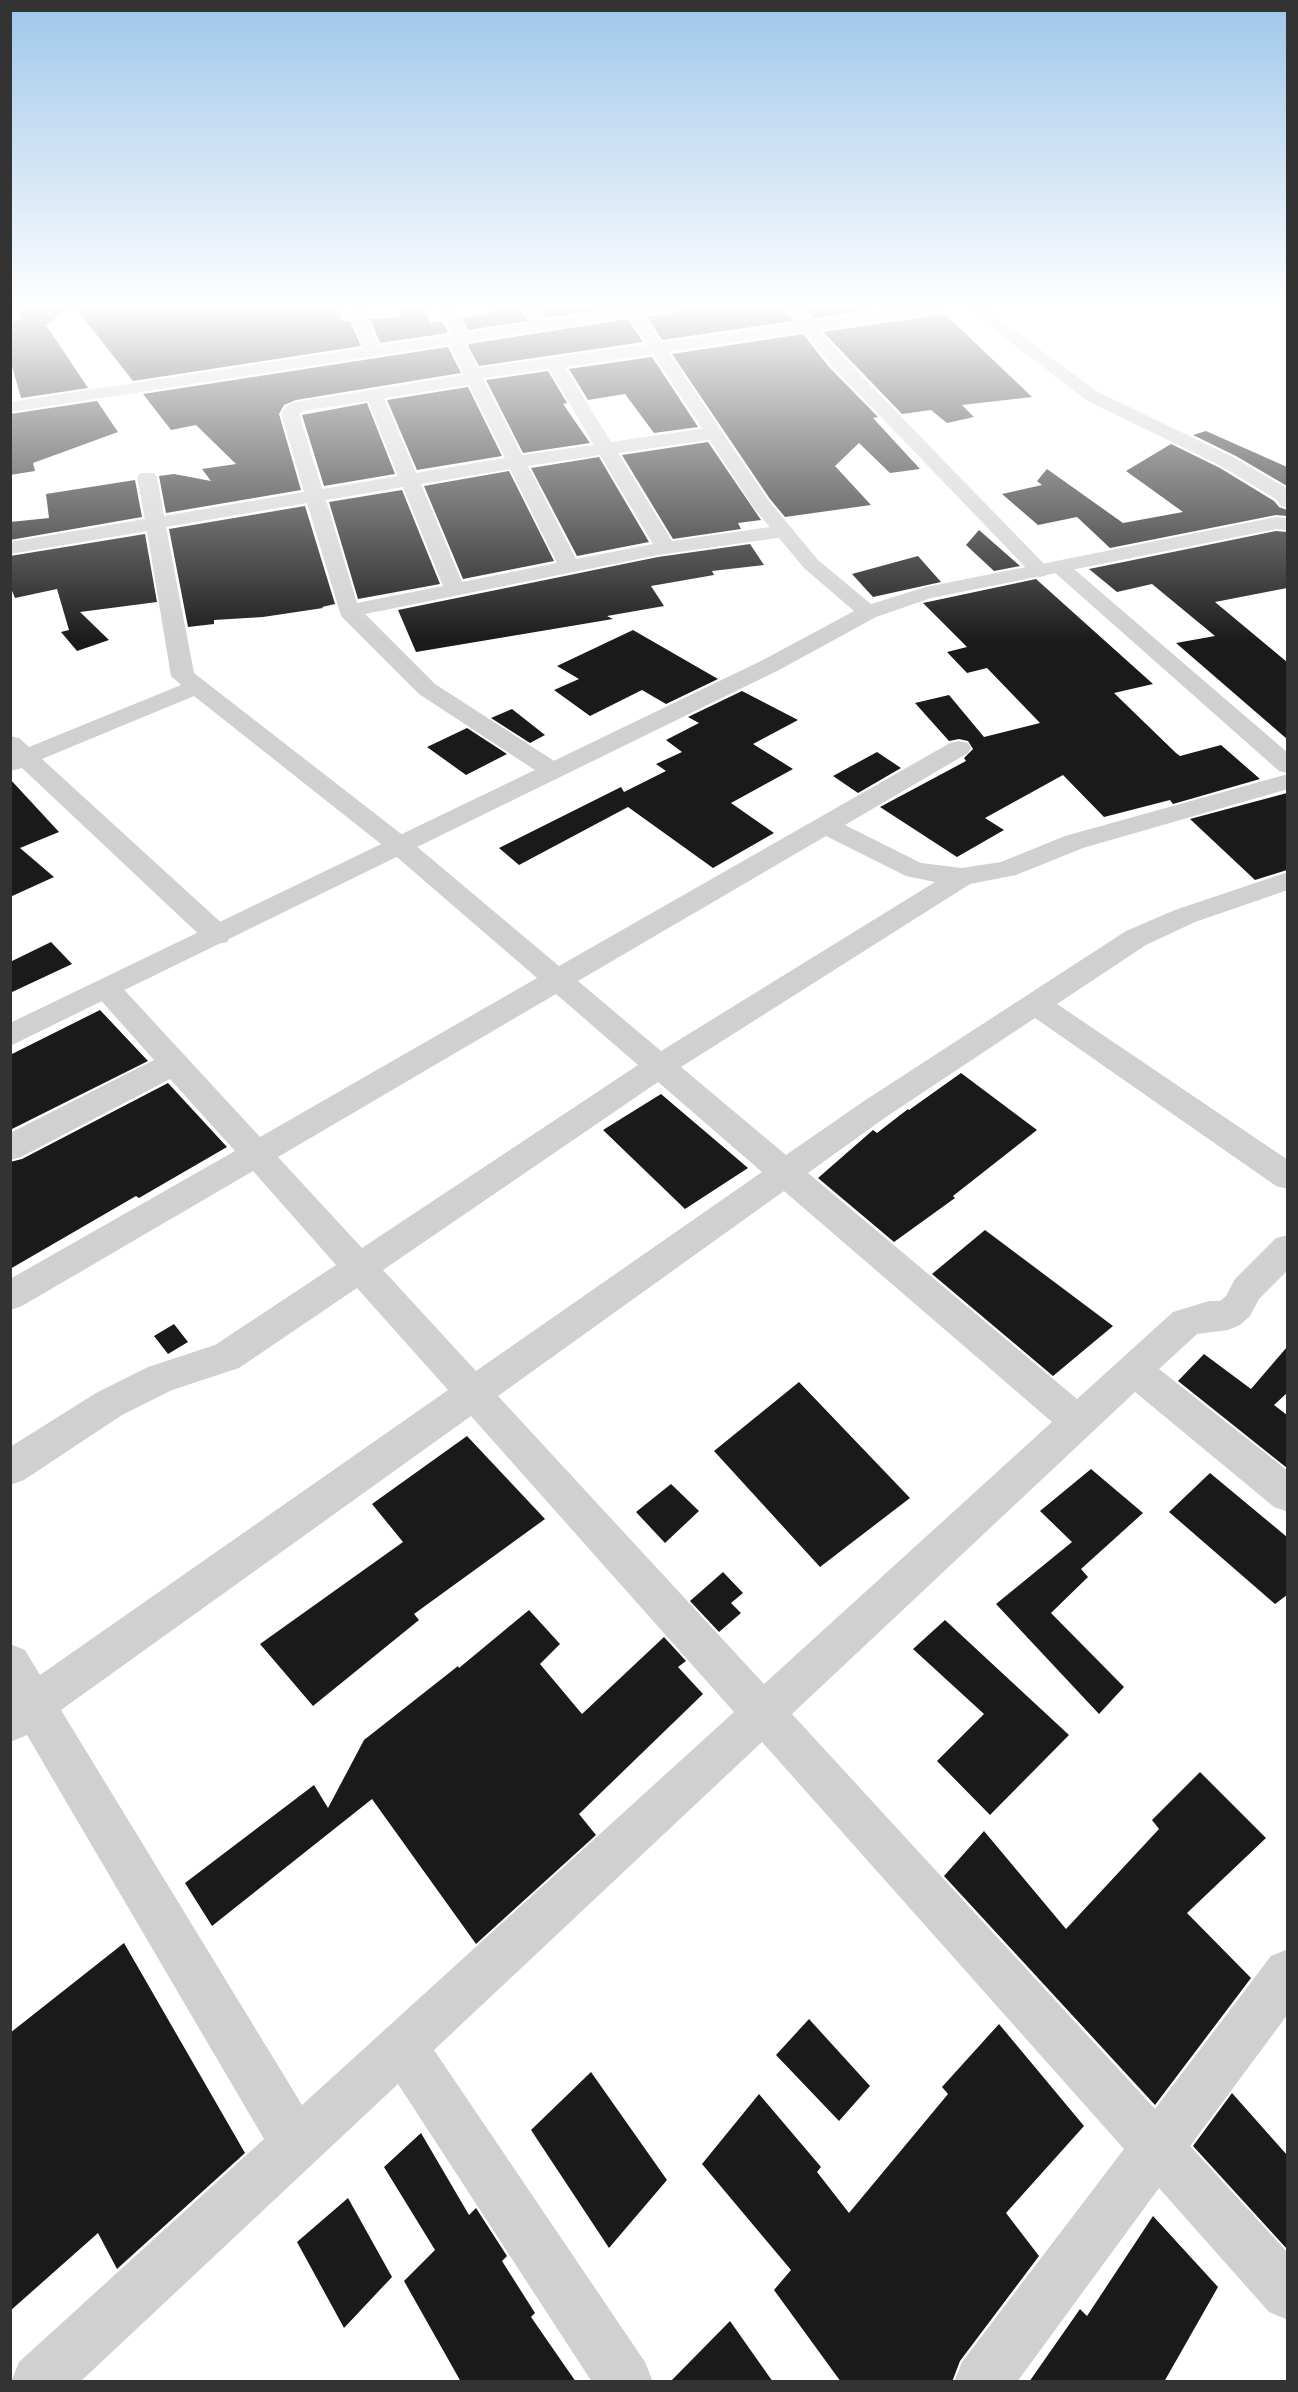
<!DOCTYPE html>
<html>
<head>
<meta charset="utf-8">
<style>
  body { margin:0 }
  #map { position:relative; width:1298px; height:2392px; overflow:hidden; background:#fff; font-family:"Space Grotesk",sans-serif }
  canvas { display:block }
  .frame { position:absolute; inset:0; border:12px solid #333; pointer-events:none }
</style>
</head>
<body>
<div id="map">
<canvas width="1298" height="2392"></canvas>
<div class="frame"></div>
</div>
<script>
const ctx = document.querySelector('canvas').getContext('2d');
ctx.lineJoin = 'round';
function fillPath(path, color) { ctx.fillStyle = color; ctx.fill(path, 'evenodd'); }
fillPath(new Path2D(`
  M16,306H72L46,325L88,388L21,398L10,359V321L22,319Z
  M74,306H249V309L336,306L343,321H350L361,346L133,381Z
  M486,306H518L528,321L468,330L462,318L491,313Z
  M539,306H601V310L547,318Z
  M695,306H779L782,310H788L786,313L793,321L662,340L647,317L674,313L683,308Z
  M815,306H864L869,310L813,319L804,308Z
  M424,307L430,323L442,321L448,333L380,343L370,319L401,317L399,310Z
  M945,314L1032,397L962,405L974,417L947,423L931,410L902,414L823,332Z
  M628,319L643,342L479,366L468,346L469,344Z
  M803,334L829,367L878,417L873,418L920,469L890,473L859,443L835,466L871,505L785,517L770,499L672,354Z
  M448,347L461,373L296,400L284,405L279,414L301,490L166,513L159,476L174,474L211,481L202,469L236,464L196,425L171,430L143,394Z
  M652,357L698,427L654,433L625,394L588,400L569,369Z
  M548,371L567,403L563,404L590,443L523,453L486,380Z
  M468,387L502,456L417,470L387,400Z
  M97,401L118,432L33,463L35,471L10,475V414Z
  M367,403L395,474L324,486L302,415Z
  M1206,431L1287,467V486L1236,456L1193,435Z
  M708,442L761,520L738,523L741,529L673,539L622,455Z
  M1171,444L1220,468L1274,501L1279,507L1287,510V516L1276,515L1110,548L1077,517L1038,525L1002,494L1042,485L1037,481L1047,469L1123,523L1183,512L1126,471Z
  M599,457L649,542L577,556L531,468Z
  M509,471L554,561L463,579L424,486Z
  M135,480L142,517L10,540V522L49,518L46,494Z
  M402,490L440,584L358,599L329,502Z
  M305,506L335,604L322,607L323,608L263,617L214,620V624L188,627L169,529Z
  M979,530L1020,566L994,571L966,545Z
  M1276,531L1287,532V588L1215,602L1287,662V739L1176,643L1215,636L1152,584L1117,592L1089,569Z
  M145,534L157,602L80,612L109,640L77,651L61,632L69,630L57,589L15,598L10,586V556Z
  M750,544L764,565L712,571L714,575L651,586L664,606L607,616L613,619L416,652L398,610L658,557Z
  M918,556L941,582L873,597L852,574Z
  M1036,579L1153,684L1114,693L1176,753L1180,756L1221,745L1260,779L1173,804L1170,800L1104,817L1063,775L985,818L1004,830L957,857L880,807L966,761L964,758L973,749L968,741L959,739L949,741L915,703L949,695L984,737L1040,723L987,668L967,673L947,652L967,647L923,603Z
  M633,630L718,679L666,704L642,690L590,716L554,690L579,679L557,666Z
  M742,691L798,720L753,744L793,769L731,803L774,833L713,868L628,807L519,865L499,848L621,787L624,792L666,771L656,764L682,752L666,740L699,723L688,717Z
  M512,709L545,735L530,743L491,718Z
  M467,728L507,754L466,775L427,747Z
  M877,752L901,768L858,793L833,776Z
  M10,779L59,832L20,848L54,877L10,897Z
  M1287,793V870L1255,880L1190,819Z
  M51,942L72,964L10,993V962Z
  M100,1010L148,1061L10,1130V1055Z
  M961,1073L1037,1130L953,1196L955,1198L894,1242L818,1178L873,1130L877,1133L908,1109L909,1110Z
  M168,1083L227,1147L139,1198L136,1196L10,1269V1162L22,1159Z
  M661,1094L748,1168L685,1209L603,1130Z
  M985,1230L1113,1326L1053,1376L932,1274Z
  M174,1324L188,1342L168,1354L154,1336Z
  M1287,1347V1393L1274,1405L1287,1415V1468L1178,1381L1204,1354L1251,1389Z
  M799,1382L910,1498L820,1567L714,1451Z
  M467,1436L545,1519L414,1614L419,1620L313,1706L260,1644L403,1542L372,1504Z
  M1091,1469L1143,1513L1081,1569L1088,1577L1051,1613L1124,1687L1099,1714L996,1604L1072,1542L1040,1511Z
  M1210,1473L1287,1537V1595L1275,1604L1169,1512Z
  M671,1484L699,1511L665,1543L636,1512Z
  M723,1572L743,1593L731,1603L741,1613L719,1632L690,1601Z
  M529,1610L560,1644L540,1664L582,1714L664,1637L686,1661L678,1667L703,1694L579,1814L596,1835L476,1944L372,1799L212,1926L185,1883L314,1785L328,1808L364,1740L458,1666L459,1668Z
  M945,1620L1069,1735L990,1815L937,1761L984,1714L913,1649Z
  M1200,1772L1266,1838L1187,1913L1251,1978L1155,2105L944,1876L984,1831L1066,1929L1159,1829L1152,1820Z
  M124,1943L245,2153L117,2269L98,2233L10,2311V2033Z
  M809,2019L870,2086L839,2121L776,2055Z
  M999,2024L1084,2126L1006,2213L1039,2256L960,2361L952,2382H841L774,2290L791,2270L702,2164L759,2094L821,2167L817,2172L849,2213L948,2094L942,2087Z
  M591,2072L667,2180L609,2248L531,2130Z
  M1232,2093L1287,2155V2249L1193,2146Z
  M421,2133L469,2215L476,2208L507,2256L502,2261L535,2313L531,2317L576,2382H461L404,2281L435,2250L384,2167Z
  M348,2198L392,2277L344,2328L297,2242Z
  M1153,2216L1218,2287L1164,2382H1029L1080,2309L1087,2316Z
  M730,2321L773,2382H670Z`), '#1a1a1a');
fillPath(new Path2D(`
  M346,306H362L381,351L379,355L373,356L365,351Z
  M438,306H454L469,338L466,346L478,368L797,323L788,312L796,307L802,309L812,321L914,306H957L949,311L819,330L843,357L1051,571L1047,575L1040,577L1033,575L831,365L804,332L565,367L611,442L714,427L720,429L723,433L720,437L714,439L618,453L672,541L784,525L791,527L794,531L791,535L784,537L658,555L365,614L435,684L562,766L565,771L562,776L553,778L544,776L419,694L341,616L307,503L166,527L194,673L409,840L559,966L950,743L959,741L968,743L971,748L968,753L845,825L921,863L962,868L1001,862L1065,836L1288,774V789L1083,848L1016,875L970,884L681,1067L786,1155L864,1101L1126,931L1175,910L1288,872V890L1195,922L1146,945L1057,1004L1288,1160V1189L1276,1186L1035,1018L886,1117L808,1173L1077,1399L1173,1312L1209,1301H1220L1226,1296L1235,1279L1276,1238L1288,1235V1270L1259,1299L1250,1316L1240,1325L1228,1330L1197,1334L1159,1369L1288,1471V1512L1274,1507L1135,1392L792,1714L1155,2109L1271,1956L1288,1949V2014L1190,2146L1288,2253V2320L1269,2312L1159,2188L1017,2382H954L962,2362L1124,2149L762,1742L434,2050L645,2362L653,2382H592L398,2084L80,2382H11L19,2362L264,2139L27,1735L10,1742V1644L25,1650L40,1675L448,1390L357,1288L239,1368L172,1390L122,1415L24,1480L10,1485V1447L96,1393L148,1367L215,1345L336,1265L253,1171L22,1306L10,1310V1279L235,1151L170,1079L21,1157L10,1160V1133L154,1060L97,996L92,989L97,982L107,979L117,982L260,1137L537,978L391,852L194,696L42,759L227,928L231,935L227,942L217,944L207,942L22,768L10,771V736L19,738L29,747L181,685L171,676L147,531L10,554V542L145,519L137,477L140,473H154L157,477L164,516L304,492L281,413C285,407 289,403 296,402L464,375L450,346L453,338ZM549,369L594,445L522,455L483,378ZM469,385L505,458L416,473L384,398ZM368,401L398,476L322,489L299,414L302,411ZM600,455L653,544L576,559L528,466ZM510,469L557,563L462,582L421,484ZM403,487L443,586L357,603L326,500ZM826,836L906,876L935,882L661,1051L578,981ZM556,994L638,1065L362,1248L278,1157ZM658,1082L762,1172L476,1371L383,1270ZM784,1191L1052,1422L764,1684L498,1396ZM471,1416L734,1712L302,2105L61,1710Z
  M520,306H536L550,326L548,329H536Z
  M621,306H682L674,311L633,317L627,315Z
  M963,306H981L1098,392L1235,458L1288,489V508L1281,506L1276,499L1221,466L1086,400Z
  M1060,561L1067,563L1288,753V773L1279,771L1053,571L1050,567L1053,563Z`), '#d0d0d0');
fillPath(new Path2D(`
  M633,307L639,309L768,500L818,560L871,604L926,587L1276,517L1288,518V530L1276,529L931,598L876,617L779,670L10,1046V1023L763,660L854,611L804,568L754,508L629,317L10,412V402Z`), '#d0d0d0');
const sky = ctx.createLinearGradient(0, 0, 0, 641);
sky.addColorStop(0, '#9ec6ea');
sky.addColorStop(0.48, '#fff');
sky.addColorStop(1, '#ffffff00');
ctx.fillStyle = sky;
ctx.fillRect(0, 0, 1298, 641);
</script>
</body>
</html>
